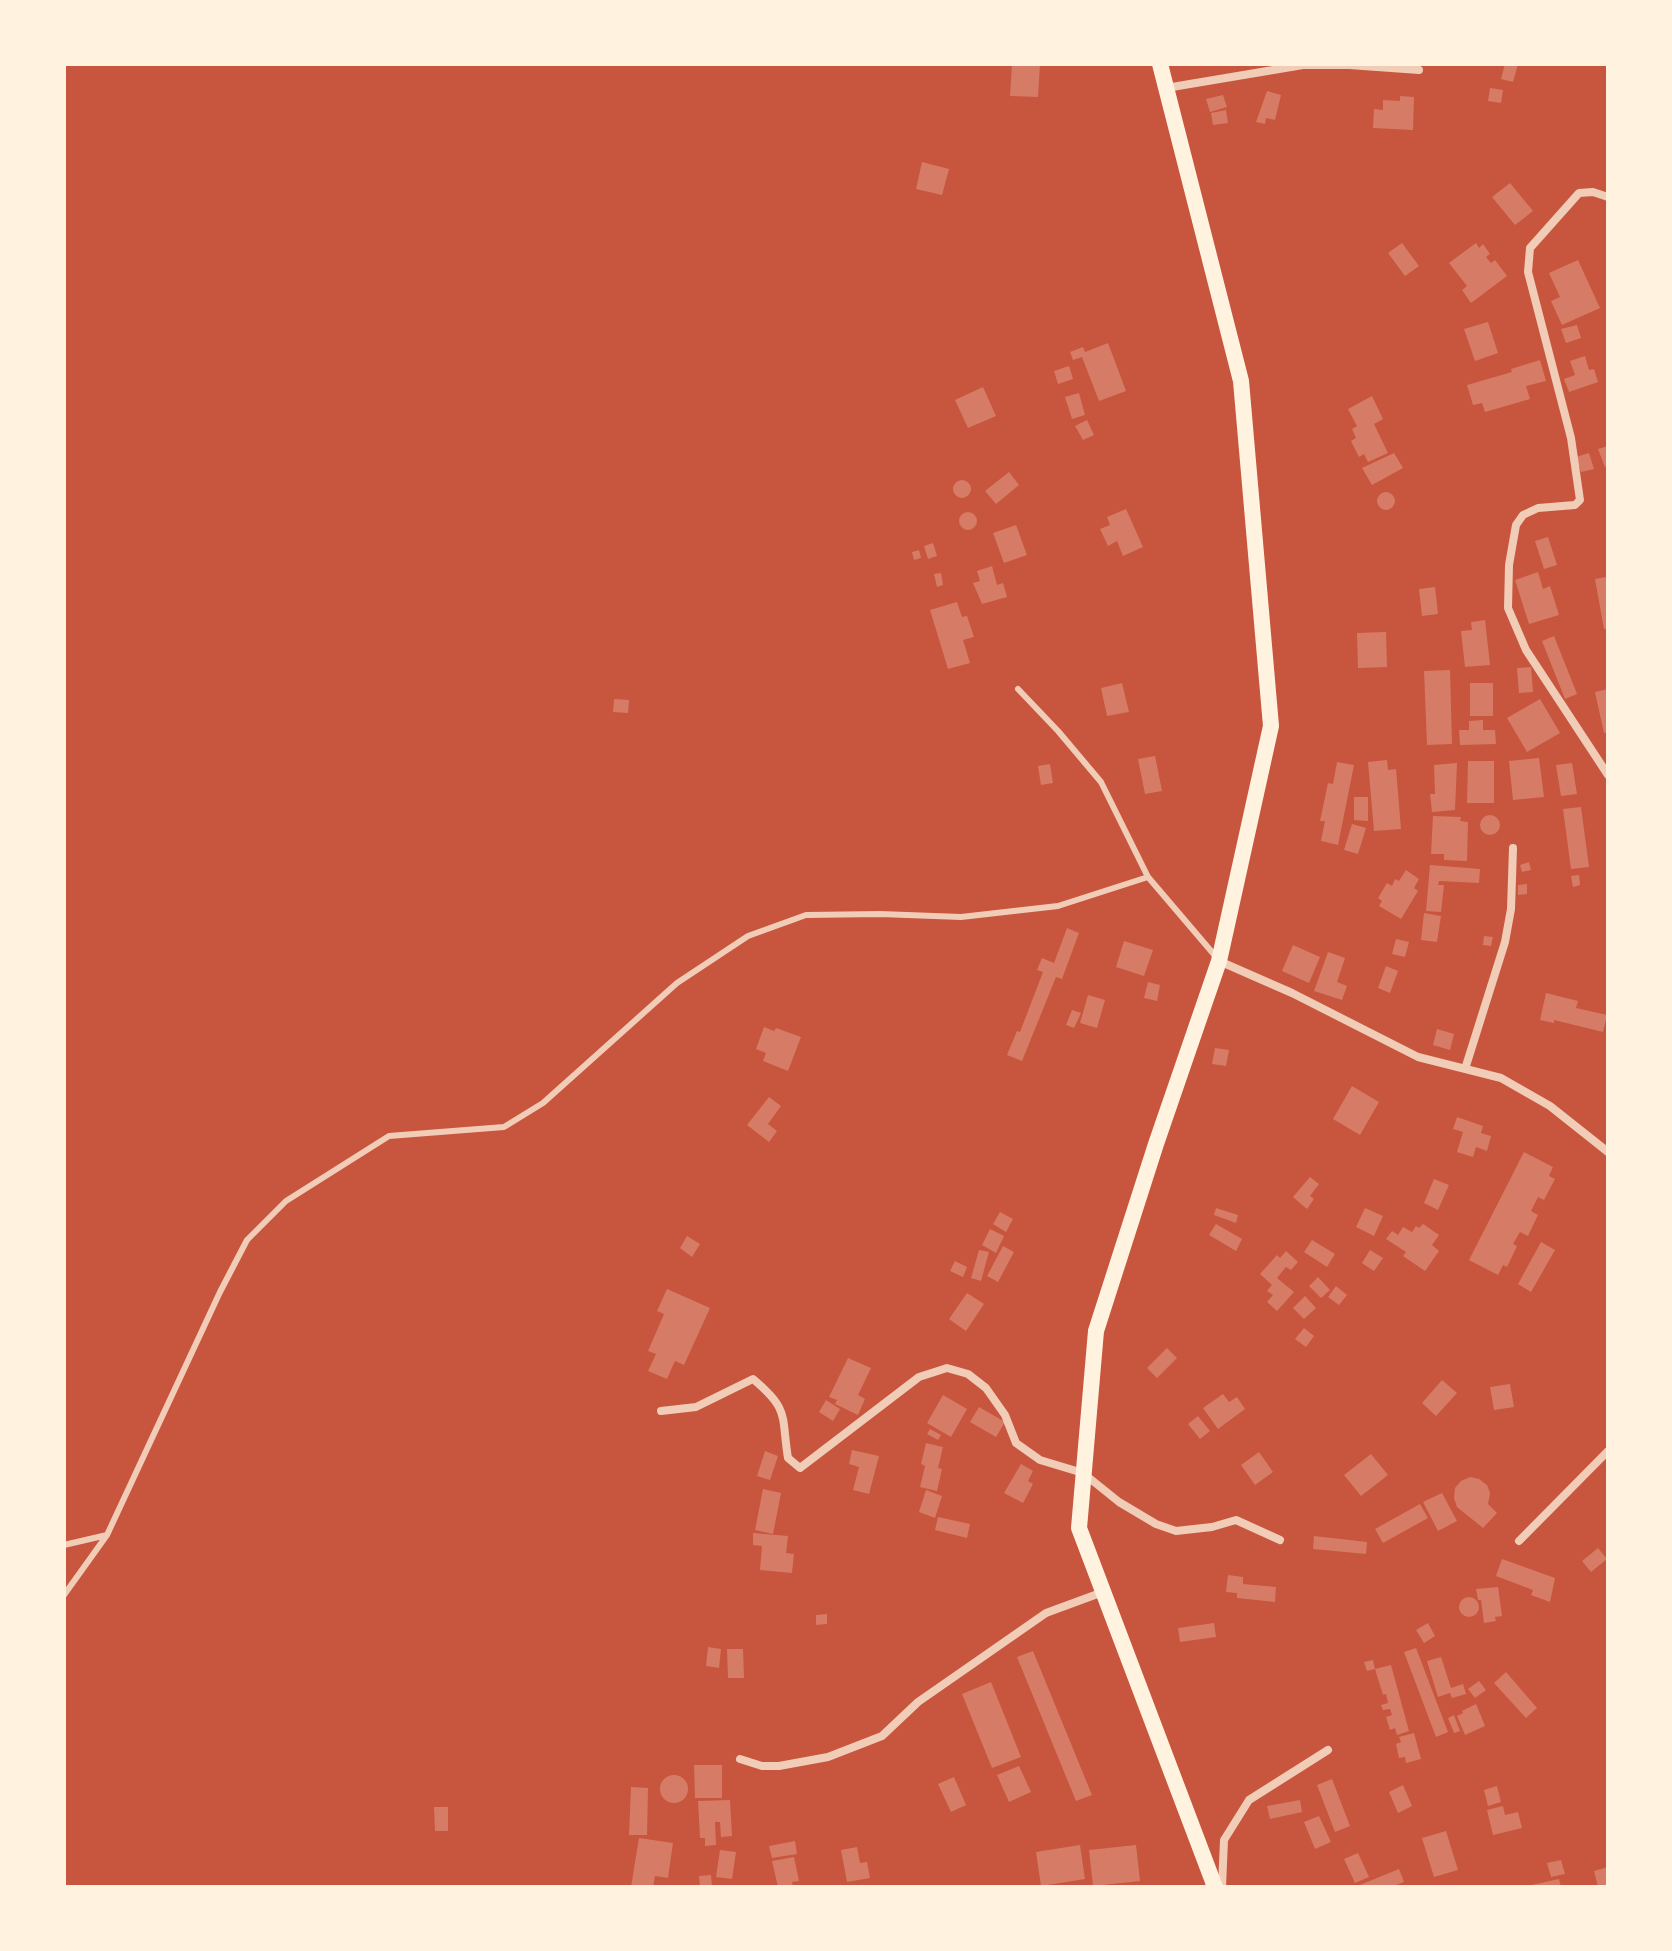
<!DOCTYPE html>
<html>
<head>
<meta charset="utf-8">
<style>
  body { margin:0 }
  #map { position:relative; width:1672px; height:1951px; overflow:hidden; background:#c8553d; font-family:Quicksand,sans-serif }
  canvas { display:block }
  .frame { position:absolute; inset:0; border:66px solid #fff3e0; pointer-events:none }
</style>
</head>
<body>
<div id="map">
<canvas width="1672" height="1951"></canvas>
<div class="frame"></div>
</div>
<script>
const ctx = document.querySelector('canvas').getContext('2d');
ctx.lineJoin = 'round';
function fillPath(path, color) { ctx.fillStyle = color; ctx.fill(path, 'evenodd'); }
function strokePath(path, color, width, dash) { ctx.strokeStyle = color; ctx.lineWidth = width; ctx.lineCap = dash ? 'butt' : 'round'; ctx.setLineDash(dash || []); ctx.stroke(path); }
fillPath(new Path2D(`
  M1012,64H1040L1038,97L1010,96Z
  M1505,64H1518L1513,82L1501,79Z
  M1490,88L1503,90L1501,103L1488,101Z
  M1267,91L1281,95L1275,120L1266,118L1265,124L1256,122Z
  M1223,95L1227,107L1210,112L1206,99Z
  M1400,96L1414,97L1413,130L1373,128L1374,109L1383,110V100L1400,101Z
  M1226,110L1228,123L1213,125L1211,113Z
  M922,162L949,169L942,195L916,189Z
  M1510,183L1533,211L1515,225L1492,197Z
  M1402,243L1419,266L1405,276L1388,253Z
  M1476,243L1479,248L1483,244L1490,254L1486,257L1491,263L1495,260L1507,276L1471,303L1462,290L1467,286L1449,263Z
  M1578,260L1600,308L1562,325L1551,301L1560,297L1549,273Z
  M1488,322L1498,353L1475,361L1464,329Z
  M1577,325L1581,338L1566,343L1561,329Z
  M1108,343L1126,391L1099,401L1082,357L1073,360L1070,352L1083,347L1085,352Z
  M1585,356L1589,370L1594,369L1598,382L1569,392L1564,379L1575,375L1570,361Z
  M1540,360L1546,381L1526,386L1530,399L1485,412L1482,403L1473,405L1467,385L1512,372L1511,369Z
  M1069,366L1073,379L1058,384L1054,371Z
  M983,387L996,416L968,428L955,400Z
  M1079,393L1085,415L1072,419L1065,397Z
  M1372,396L1383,419L1374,424L1388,453L1368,462L1364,454L1359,457L1351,441L1356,438L1352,429L1357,426L1348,409Z
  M1087,420L1094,435L1083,440L1075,426Z
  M1608,446V466L1605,467L1598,449Z
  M1394,453L1403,468L1372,485L1362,468Z
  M1589,453L1594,469L1581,472L1576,457Z
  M1009,472L1019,485L996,504L985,491Z
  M953 489a9 9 0 1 1 18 0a9 9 0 1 1-18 0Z
  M1377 501a9 9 0 1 1 18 0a9 9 0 1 1-18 0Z
  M1126,509L1143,547L1123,556L1117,541L1108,546L1100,529L1110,525L1107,517Z
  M959 521a9 9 0 1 1 18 0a9 9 0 1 1-18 0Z
  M1016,525L1027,555L1004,563L993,533Z
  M1548,537L1557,565L1544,569L1535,541Z
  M933,543L937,556L928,559L924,546Z
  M919,550L921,558L914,560L912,552Z
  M992,566L997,585L1003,583L1007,597L982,604L973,583L980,581L977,571Z
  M1538,572L1543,589L1550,586L1559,615L1529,624L1515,580Z
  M941,573L943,585L937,587L934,574Z
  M1606,577L1608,629H1604L1595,579Z
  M1435,587L1438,614L1422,616L1419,589Z
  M957,602L962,617L967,616L974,637L963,640L970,663L948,669L930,610Z
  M1485,620L1490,665L1465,667L1461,631L1472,630L1471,622Z
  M1386,632L1387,667L1358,668L1357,633Z
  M1554,636L1577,694L1565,699L1542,641Z
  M1531,667L1533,692L1519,693L1517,668Z
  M1450,670L1452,744L1427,745L1424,671Z
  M1122,683L1129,712L1107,716L1101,688Z
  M1470,683H1493V716H1470Z
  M1608,689V732L1604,733L1595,692Z
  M614,699L629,700L628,713L613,712Z
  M1540,699L1560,733L1527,752L1507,718Z
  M1483,720V730H1495L1496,744L1460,745L1459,730H1469V721Z
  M1155,756L1162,791L1145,794L1138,759Z
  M1539,758L1544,797L1513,800L1509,761Z
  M1387,760L1388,770L1396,769L1401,829L1374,831L1368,762Z
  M1468,761H1494V803H1467Z
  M1337,762L1354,765L1338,845L1321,841L1325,821H1320L1328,783L1333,784Z
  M1457,763L1455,810L1432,812L1430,794H1435L1434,765Z
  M1572,763L1577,794L1561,796L1556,765Z
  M1050,764L1053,783L1041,785L1038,766Z
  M1354,797H1368V821L1354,820Z
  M1581,807L1589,867L1571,869L1563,809Z
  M1480 825a10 10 0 1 1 20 0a10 10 0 1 1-20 0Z
  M1433,816L1461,817L1460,821L1468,822L1467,861L1444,860V854H1431Z
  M1352,824L1366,828L1358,854L1344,850Z
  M1529,862L1531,870L1522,872L1520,865Z
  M1430,865L1480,869L1479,883L1439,881L1438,885H1444L1441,912L1426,911Z
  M1406,870L1419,879L1414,888L1418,891L1401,919L1379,906L1382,901L1378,898L1387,883L1392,886L1395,879L1399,881Z
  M1579,875L1580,885L1573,887L1571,876Z
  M1527,884V894L1518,895V885Z
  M1424,913L1441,916L1437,942L1421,940Z
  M1067,928L1079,933L1062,979L1056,977L1022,1061L1007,1055L1017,1031L1020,1032L1043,972L1037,970L1042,958L1054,963Z
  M1484,936L1493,937L1491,946L1483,945Z
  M1396,939L1409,942L1405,957L1392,954Z
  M1124,941L1153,950L1144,976L1116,967Z
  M1293,945L1320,957L1309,983L1282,971Z
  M1328,952L1345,958L1337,982L1347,986L1342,1000L1314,991Z
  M1386,966L1398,971L1390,993L1378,988Z
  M1148,982L1160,985L1157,1001L1144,998Z
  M1546,993L1578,1001L1576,1008L1607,1015L1603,1032L1554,1020V1023L1540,1020Z
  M1088,995L1105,1000L1097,1028L1080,1023Z
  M1072,1010L1081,1013L1074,1028L1066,1025Z
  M764,1027L774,1031L776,1028L801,1037L788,1071L763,1061L766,1053L756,1049Z
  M1437,1029L1454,1034L1450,1050L1433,1045Z
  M1215,1048L1229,1050L1226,1066L1212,1064Z
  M1352,1086L1379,1102L1360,1135L1333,1119Z
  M769,1097L781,1106L768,1124L777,1131L769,1142L747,1125Z
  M1457,1117L1483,1126L1481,1133L1491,1136L1487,1151L1476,1147L1473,1157L1457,1152L1463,1132L1453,1129Z
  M1524,1152L1553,1167L1549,1176L1555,1179L1544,1200L1538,1197L1531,1211L1538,1215L1528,1236L1520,1232L1513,1244L1517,1246L1507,1267L1503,1265L1498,1275L1469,1260Z
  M1310,1177L1319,1184L1310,1196L1314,1199L1307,1209L1293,1197Z
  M1434,1179L1449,1185L1438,1210L1424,1203Z
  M1216,1208L1238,1215L1236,1223L1214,1215Z
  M1365,1208L1383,1216L1374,1236L1356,1227Z
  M1000,1212L1013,1219L1006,1232L993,1224Z
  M1216,1224L1242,1239L1236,1251L1209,1235Z
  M1423,1224L1439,1235L1432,1245L1439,1251L1425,1271L1403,1256L1406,1252L1386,1239L1392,1231L1398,1235L1403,1227L1412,1232L1416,1226L1419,1228Z
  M990,1229L1004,1236L996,1253L982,1245Z
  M687,1236L700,1244L692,1257L680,1248Z
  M1312,1240L1335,1254L1327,1267L1304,1252Z
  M1541,1242L1555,1250L1531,1292L1518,1284Z
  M1003,1246L1014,1252L998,1282L987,1276Z
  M979,1250L989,1252L981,1281L971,1278Z
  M1370,1250L1383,1258L1374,1271L1362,1263Z
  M1286,1251L1298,1262L1291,1270L1286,1267L1277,1278L1294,1292L1277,1311L1267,1302L1273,1295L1267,1291L1272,1285L1260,1274L1277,1255L1280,1258Z
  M955,1261L967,1267L963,1277L950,1271Z
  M1318,1277L1330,1290L1321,1298L1309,1286Z
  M1336,1286L1347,1295L1339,1305L1328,1297Z
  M667,1289L710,1308L684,1365L675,1361L667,1379L648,1371L656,1354L648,1351L664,1314L657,1311Z
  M967,1293L984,1304L966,1331L949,1319Z
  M1305,1296L1316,1308L1304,1319L1293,1308Z
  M1304,1328L1314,1336L1306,1347L1295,1339Z
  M1167,1348L1177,1358L1157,1378L1147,1368Z
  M848,1358L871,1368L858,1395L865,1399L858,1415L835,1404L837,1400L829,1397Z
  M1442,1380L1457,1393L1436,1416L1422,1403Z
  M1510,1384L1514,1407L1494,1410L1490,1387Z
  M1223,1394L1229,1402L1237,1397L1245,1409L1218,1429L1203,1408Z
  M943,1395L967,1409L951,1437L927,1423Z
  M826,1400L840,1409L833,1421L819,1412Z
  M979,1407L1005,1422L996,1437L970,1422Z
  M1198,1416L1210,1431L1200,1439L1188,1424Z
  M930,1429L941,1435L938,1440L927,1434Z
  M926,1443L943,1447L938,1468L942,1469L937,1491L920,1487L925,1466L921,1464Z
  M852,1450L879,1456L869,1494L853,1490L859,1467L849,1464Z
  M765,1451L778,1456L770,1480L757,1476Z
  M1259,1452L1273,1472L1255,1485L1241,1465Z
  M1371,1454L1388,1475L1361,1496L1344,1475Z
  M1021,1464L1033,1471L1028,1481L1033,1484L1023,1503L1004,1493Z
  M1470,1477L1479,1479L1487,1485L1490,1493L1488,1504L1497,1513L1483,1528L1457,1507L1454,1498L1455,1488L1461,1481Z
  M763,1489L781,1493L773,1534L755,1530Z
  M926,1490L942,1496L935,1518L919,1512Z
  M1442,1493L1457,1521L1438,1531L1423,1502Z
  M1420,1504L1428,1518L1383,1543L1375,1529Z
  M938,1517L970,1524L967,1538L935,1530Z
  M753,1533L788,1536L786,1553L794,1554L792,1573L760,1570L762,1546L753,1545Z
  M1314,1536L1367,1542L1366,1554L1313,1549Z
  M1598,1548L1607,1559L1591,1572L1582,1561Z
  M1502,1559L1555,1578L1550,1602L1531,1595L1533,1590L1496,1576Z
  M1228,1575L1243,1577V1584L1276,1587L1275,1602L1237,1598V1593L1226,1592Z
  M1498,1587L1502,1616L1495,1617L1496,1621L1484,1623L1481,1600H1478L1476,1589Z
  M1459 1607a10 10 0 1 1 20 0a10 10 0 1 1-20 0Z
  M827,1614V1624L816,1625V1615Z
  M1214,1623L1216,1637L1180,1642L1178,1628Z
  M1428,1623L1435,1636L1424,1643L1416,1630Z
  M708,1647L721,1649L719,1668L706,1666Z
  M1416,1648L1448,1732L1436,1737L1404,1652Z
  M727,1649H743L744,1678H728Z
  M1033,1651L1092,1795L1076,1801L1017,1657Z
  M1441,1657L1451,1688L1463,1684L1466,1694L1452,1698L1450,1693L1438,1697L1427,1661Z
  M1373,1660L1375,1669L1367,1671L1364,1662Z
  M1391,1665L1409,1731L1397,1735L1395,1728L1390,1730L1386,1717L1392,1715L1390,1709L1383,1710L1381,1705L1388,1703L1386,1694L1383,1695L1375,1669Z
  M1506,1672L1537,1708L1526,1718L1494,1683Z
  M1479,1681L1486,1690L1475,1698L1468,1689Z
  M991,1682L1021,1757L992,1768L962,1694Z
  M1476,1704L1485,1726L1465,1735L1457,1716L1463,1713L1462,1711Z
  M1454,1715L1460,1731L1454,1733L1448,1718Z
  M1414,1733L1421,1759L1406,1763L1405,1757L1399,1758L1396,1744L1401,1742L1399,1737Z
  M694,1765H722V1798H695Z
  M1019,1766L1031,1792L1009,1802L997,1775Z
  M660 1789a14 14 0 1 1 28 0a14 14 0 1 1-28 0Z
  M954,1777L966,1805L951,1812L938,1784Z
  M1332,1779L1350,1826L1335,1832L1317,1785Z
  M1403,1785L1412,1806L1398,1813L1389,1792Z
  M1497,1786L1501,1802L1488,1806L1484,1790Z
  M631,1787L648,1788L647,1835H629Z
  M730,1800L732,1836L721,1837L720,1822H715L716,1845L705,1846V1838H700L698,1801Z
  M1300,1800L1302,1812L1270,1819L1267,1806Z
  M1503,1806L1505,1815L1518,1812L1522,1828L1493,1835L1487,1810Z
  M434,1807H448V1831H435Z
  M1319,1816L1331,1842L1315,1849L1304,1822Z
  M1446,1831L1458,1870L1434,1877L1422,1838Z
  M639,1838L673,1843L668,1878L655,1876L653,1887H631Z
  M795,1841L797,1854L772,1858L769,1846Z
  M1080,1845L1085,1879L1041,1886L1036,1852Z
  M1136,1845L1140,1881L1093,1886L1089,1850Z
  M857,1847L860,1863L867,1862L870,1878L847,1882L841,1850Z
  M720,1850L736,1852L732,1879L716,1877Z
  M1358,1853L1369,1877L1355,1883L1344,1859Z
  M794,1857L799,1881L792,1882L793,1887H778L772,1861Z
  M1561,1860L1565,1874L1551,1877L1547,1863Z
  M1608,1867V1887H1598L1594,1871Z
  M1399,1869L1404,1882L1391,1887H1355Z
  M711,1875L712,1886L700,1887L699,1876Z
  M1559,1879L1561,1887H1527V1886Z`), '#d67c66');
strokePath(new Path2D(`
  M1018,689L1058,731L1101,782L1148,877L1217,958
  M64,1545L107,1535
  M64,1595L107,1535L220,1292L247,1240L286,1201L389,1136L504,1127L543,1103L677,983L748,936L806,915L880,914L961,917L1058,906L1148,877`), '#f1ccb7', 6);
strokePath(new Path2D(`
  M1166,88L1303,65H1349L1419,70
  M1608,197L1593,192L1579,193L1530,248L1528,272L1571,438L1580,500L1575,505L1538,508L1523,515L1516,525L1509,565L1508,608L1526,650L1608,775
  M1219,961L1292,993L1418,1057L1501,1078L1550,1106L1608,1152
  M1465,1069L1505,942L1511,909L1513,848
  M661,1411L696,1407L753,1379C790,1410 781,1415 788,1458L800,1468L919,1377L947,1368L968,1374L986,1388L1005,1415L1016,1443L1040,1460L1083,1473L1119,1502L1156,1524L1176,1531L1212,1527L1236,1520L1280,1540
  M1519,1541L1608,1451
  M740,1759L762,1766H779L828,1757L882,1736L918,1702L1046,1613L1103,1592
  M1222,1887L1224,1840L1249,1800L1328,1750`), '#f1ccb7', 8);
strokePath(new Path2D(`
  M1160,64L1241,381L1271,726L1219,961L1156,1144L1096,1331L1079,1528L1215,1887`), '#fff3e0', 16);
</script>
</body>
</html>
